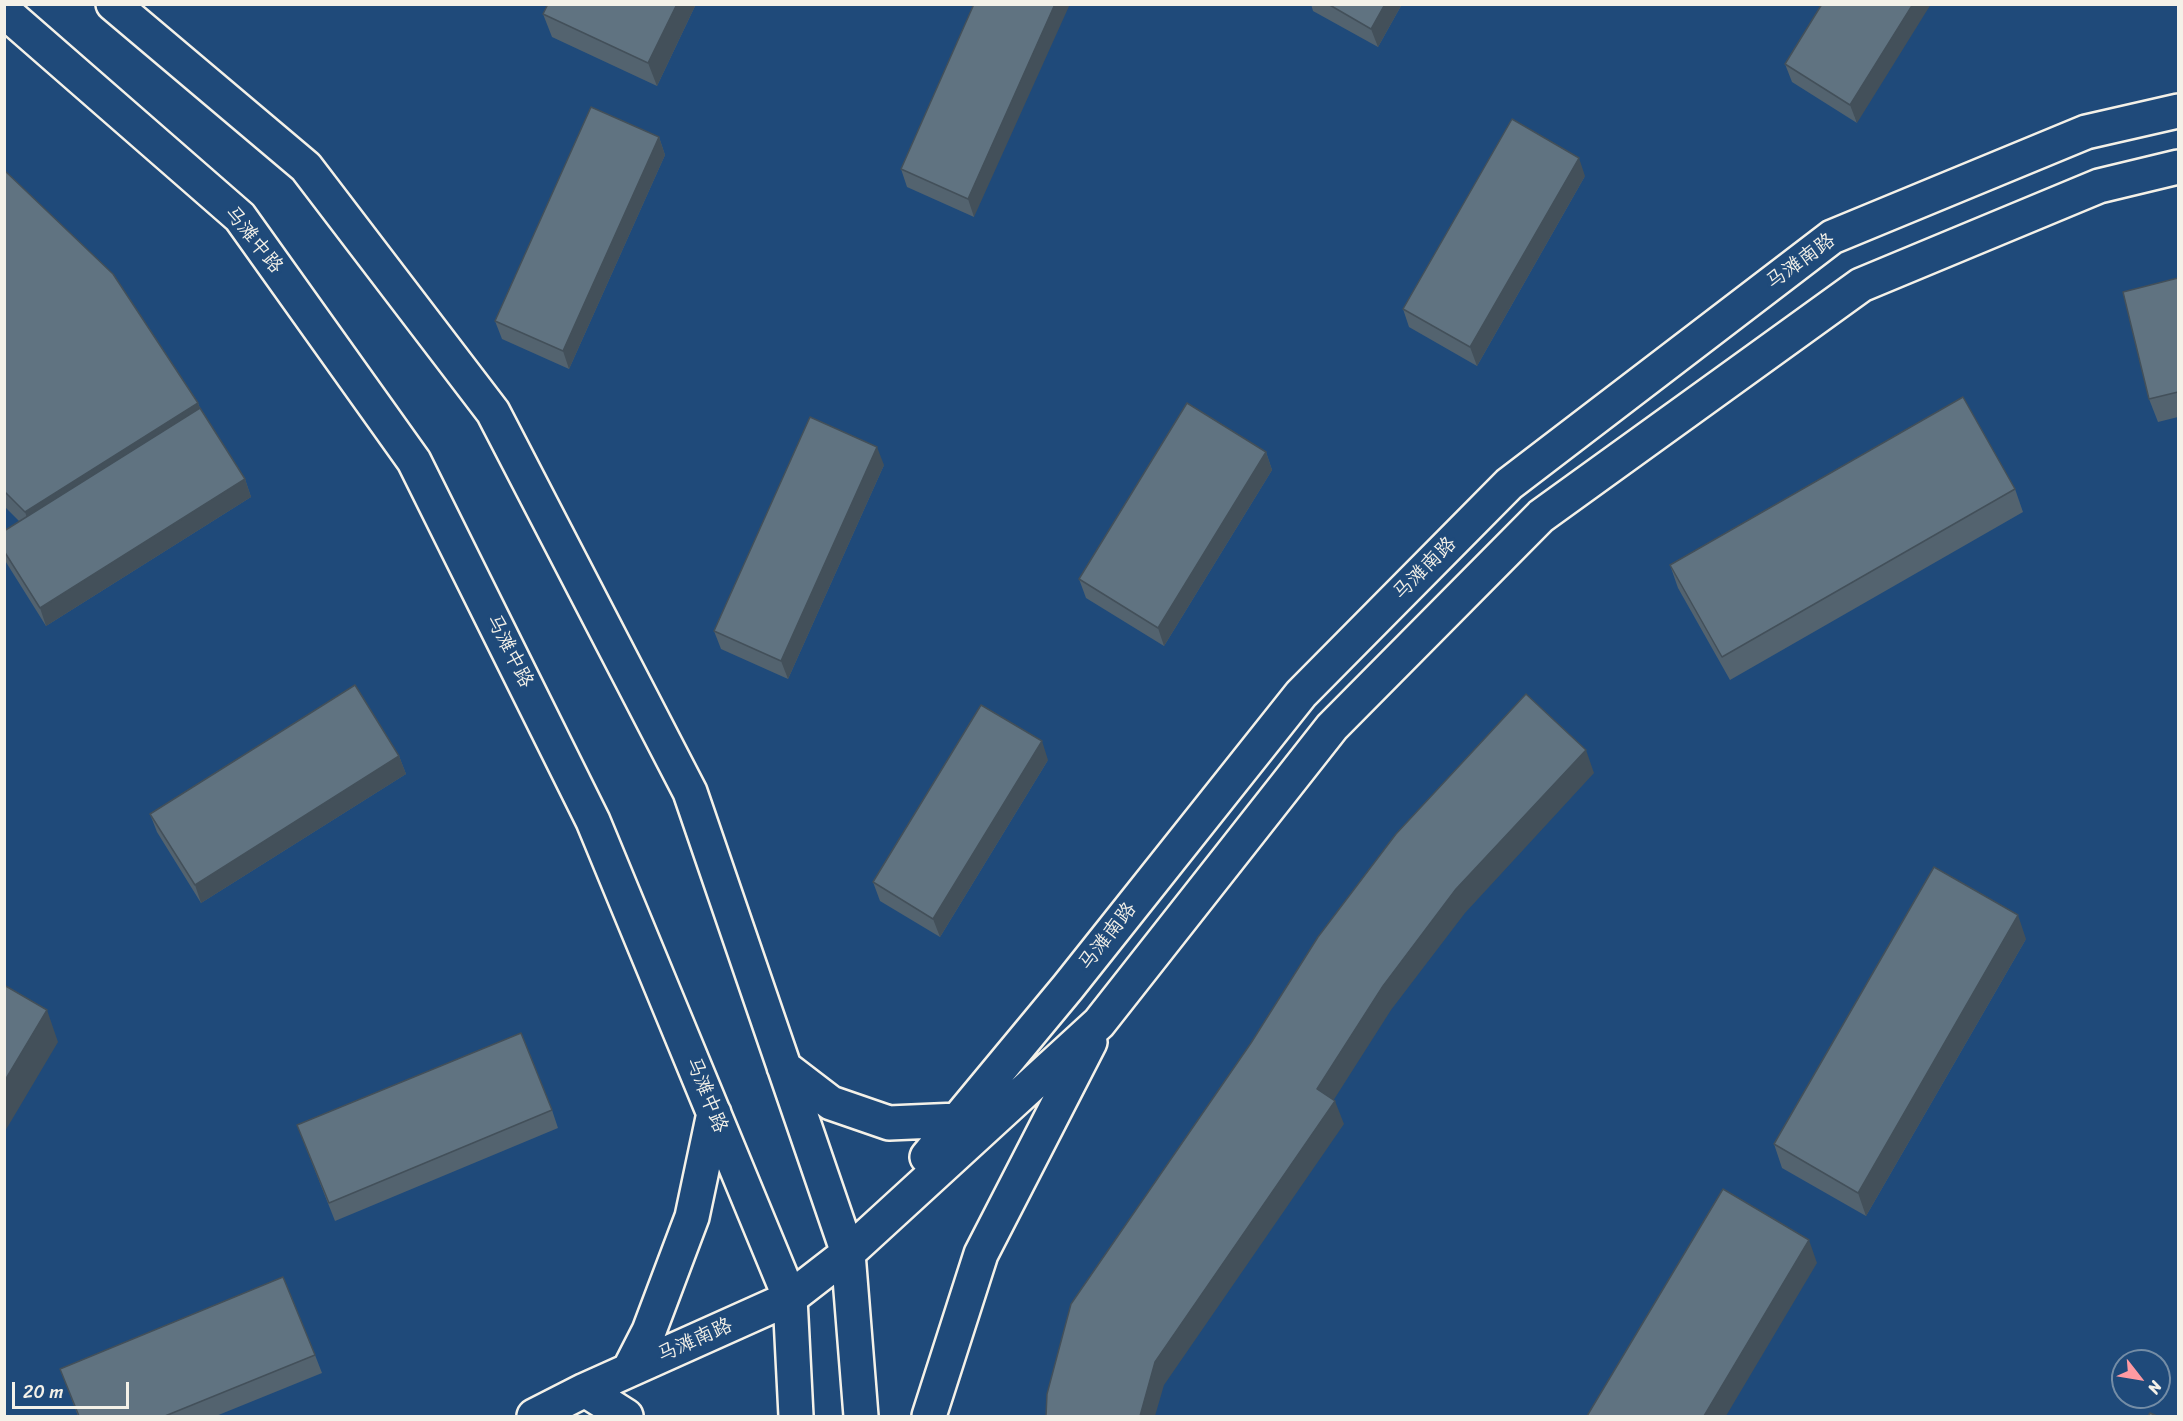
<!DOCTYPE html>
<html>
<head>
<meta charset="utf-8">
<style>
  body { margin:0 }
  #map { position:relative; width:2183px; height:1421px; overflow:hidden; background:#1f4a7a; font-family:Sriracha,sans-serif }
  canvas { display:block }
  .frame { position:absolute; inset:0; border:6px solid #f4f1e8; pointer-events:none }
  .north { position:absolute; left:2111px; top:1349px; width:60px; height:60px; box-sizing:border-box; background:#1f4a7a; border:2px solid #748da6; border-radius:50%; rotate:121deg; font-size:16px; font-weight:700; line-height:24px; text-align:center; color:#f4f1e8 }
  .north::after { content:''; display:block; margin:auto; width:21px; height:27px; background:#ff9aa2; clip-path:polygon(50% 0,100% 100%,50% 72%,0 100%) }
  .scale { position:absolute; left:12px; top:1382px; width:117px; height:27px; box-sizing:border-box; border:3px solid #f4f1e8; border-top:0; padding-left:8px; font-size:18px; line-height:21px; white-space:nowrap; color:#f4f1e8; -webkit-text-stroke:4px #1f4a7a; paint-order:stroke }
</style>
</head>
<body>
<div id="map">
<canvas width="2183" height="1421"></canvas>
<div class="frame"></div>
<div class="north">N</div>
<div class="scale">20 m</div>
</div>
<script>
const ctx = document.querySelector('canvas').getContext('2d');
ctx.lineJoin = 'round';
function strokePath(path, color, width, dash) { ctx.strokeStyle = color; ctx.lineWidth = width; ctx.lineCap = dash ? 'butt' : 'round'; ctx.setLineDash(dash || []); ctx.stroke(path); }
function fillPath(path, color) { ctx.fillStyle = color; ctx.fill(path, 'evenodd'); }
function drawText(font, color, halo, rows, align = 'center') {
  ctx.font = font + ' Sriracha,"LXGW WenKai TC",sans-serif'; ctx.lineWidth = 6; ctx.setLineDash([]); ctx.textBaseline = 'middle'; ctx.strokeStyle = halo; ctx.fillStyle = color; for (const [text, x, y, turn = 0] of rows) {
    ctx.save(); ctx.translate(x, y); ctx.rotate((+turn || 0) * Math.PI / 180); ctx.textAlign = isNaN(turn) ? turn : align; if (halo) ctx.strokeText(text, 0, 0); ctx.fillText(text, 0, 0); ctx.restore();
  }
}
const secondary = new Path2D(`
  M113,4L306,167L493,412L690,792L848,1253L861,1416
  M4,11L240,217L414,461L593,821L790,1298L796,1416
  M784,1067L831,1103L889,1123L958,1120
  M927,1157L1068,987L1301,694L1509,484L1832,237L2086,132L2178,111
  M629,1370L649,1331L692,1217L714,1113
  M585,1390L626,1416
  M534,1416L585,1390L790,1298L848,1253L1099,1023L1332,727L1541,516L1861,285L2099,186L2178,167
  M929,1416L981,1254L1090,1042`);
strokePath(secondary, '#f4f1e8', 38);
strokePath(secondary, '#1f4a7a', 33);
fillPath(new Path2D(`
  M696,4L657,86L552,37L543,14Z
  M974,4V217L907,187L901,169Z
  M1311,4H1402L1378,47L1313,11Z
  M1822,4L1857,123L1792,82L1785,64Z
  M659,137L665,155L569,369L502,339L495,321Z
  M4,170L198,403L200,408L245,479L251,497L46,626L4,559V531L20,522L4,506Z
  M1585,176L1477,366L1409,327L1403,309Z
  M2178,278V417L2158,422L2149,399Z
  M1266,452L1272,470L1164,646L1086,598L1079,579Z
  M884,465L788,679L721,649L714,631Z
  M2015,489L2023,512L1730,680L1678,588L1670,565Z
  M399,756L406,774L201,903L157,832L150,814Z
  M1048,760L940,937L880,901L873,882Z
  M2026,939L1866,1216L1782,1168L1774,1144Z
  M552,1110L558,1128L335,1221L297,1125Z
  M315,1355L322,1373L216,1416H78L60,1369Z`), '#53636f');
fillPath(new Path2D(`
  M677,4H696L657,86L648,63Z
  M1055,4H1070L974,217L968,199Z
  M1385,4H1402L1378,47L1371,29Z
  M1913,4H1931L1857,123L1850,105Z
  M659,137L665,155L569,369L563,351Z
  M1579,158L1585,176L1477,366L1470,347Z
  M198,403L207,426L33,535L25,512Z
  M877,447L884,465L788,679L781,661Z
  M1266,452L1272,470L1164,646L1158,628Z
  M245,479L251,497L46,626L40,608Z
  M1042,741L1048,760L940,937L933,919Z
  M1586,750L1594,773L1465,913L1391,1010L1326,1112L1317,1089L1383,986L1456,889Z
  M399,756L406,774L201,903L195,885Z
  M2018,915L2026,939L1866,1216L1858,1193Z
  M47,1010L58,1042L4,1133V1082Z
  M1335,1101L1344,1124L1164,1385L1155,1416H1140L1155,1362Z
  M1809,1240L1817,1263L1726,1416H1704Z`), '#43505a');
const building = new Path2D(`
  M548,4H677L648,63L543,14Z
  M974,4H1055L968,199L901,169Z
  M1328,4H1385L1371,29Z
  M1822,4H1913L1850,105L1785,64Z
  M591,107L659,137L563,351L495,321Z
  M1512,119L1579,158L1470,347L1403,309Z
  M4,170L113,274L198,403L25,512L4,491Z
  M2178,278V392L2149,399L2123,292Z
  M1963,397L2015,489L1722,657L1670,565Z
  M1187,403L1266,452L1158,628L1079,579Z
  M200,408L245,479L40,608L4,551V531Z
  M810,417L877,447L781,661L714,631Z
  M355,685L399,756L195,885L150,814Z
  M1526,694L1586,750L1456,889L1383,986L1317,1089L1335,1101L1155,1362L1140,1416H1046L1047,1394L1071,1304L1251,1043L1318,937L1396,834Z
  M981,705L1042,741L933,919L873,882Z
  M1934,867L2018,915L1858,1193L1774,1144Z
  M4,985L47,1010L4,1082Z
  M521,1033L552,1110L329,1203L297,1125Z
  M1723,1189L1809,1240L1704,1416H1587Z
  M283,1277L315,1355L165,1416H79L60,1369Z
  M2150,1413L2157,1416H2148Z`);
fillPath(building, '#607381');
strokePath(building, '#43505a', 1.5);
drawText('20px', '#f4f1e8', '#1f4a7a', [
  ["马滩中路",253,240,51],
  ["马滩南路",1801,262,-36],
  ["马滩南路",1425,569,-45],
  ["马滩中路",509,651,63],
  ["马滩南路",1108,937,-52],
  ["马滩中路",706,1095,68],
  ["马滩南路",695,1341,-24]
]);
</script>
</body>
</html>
